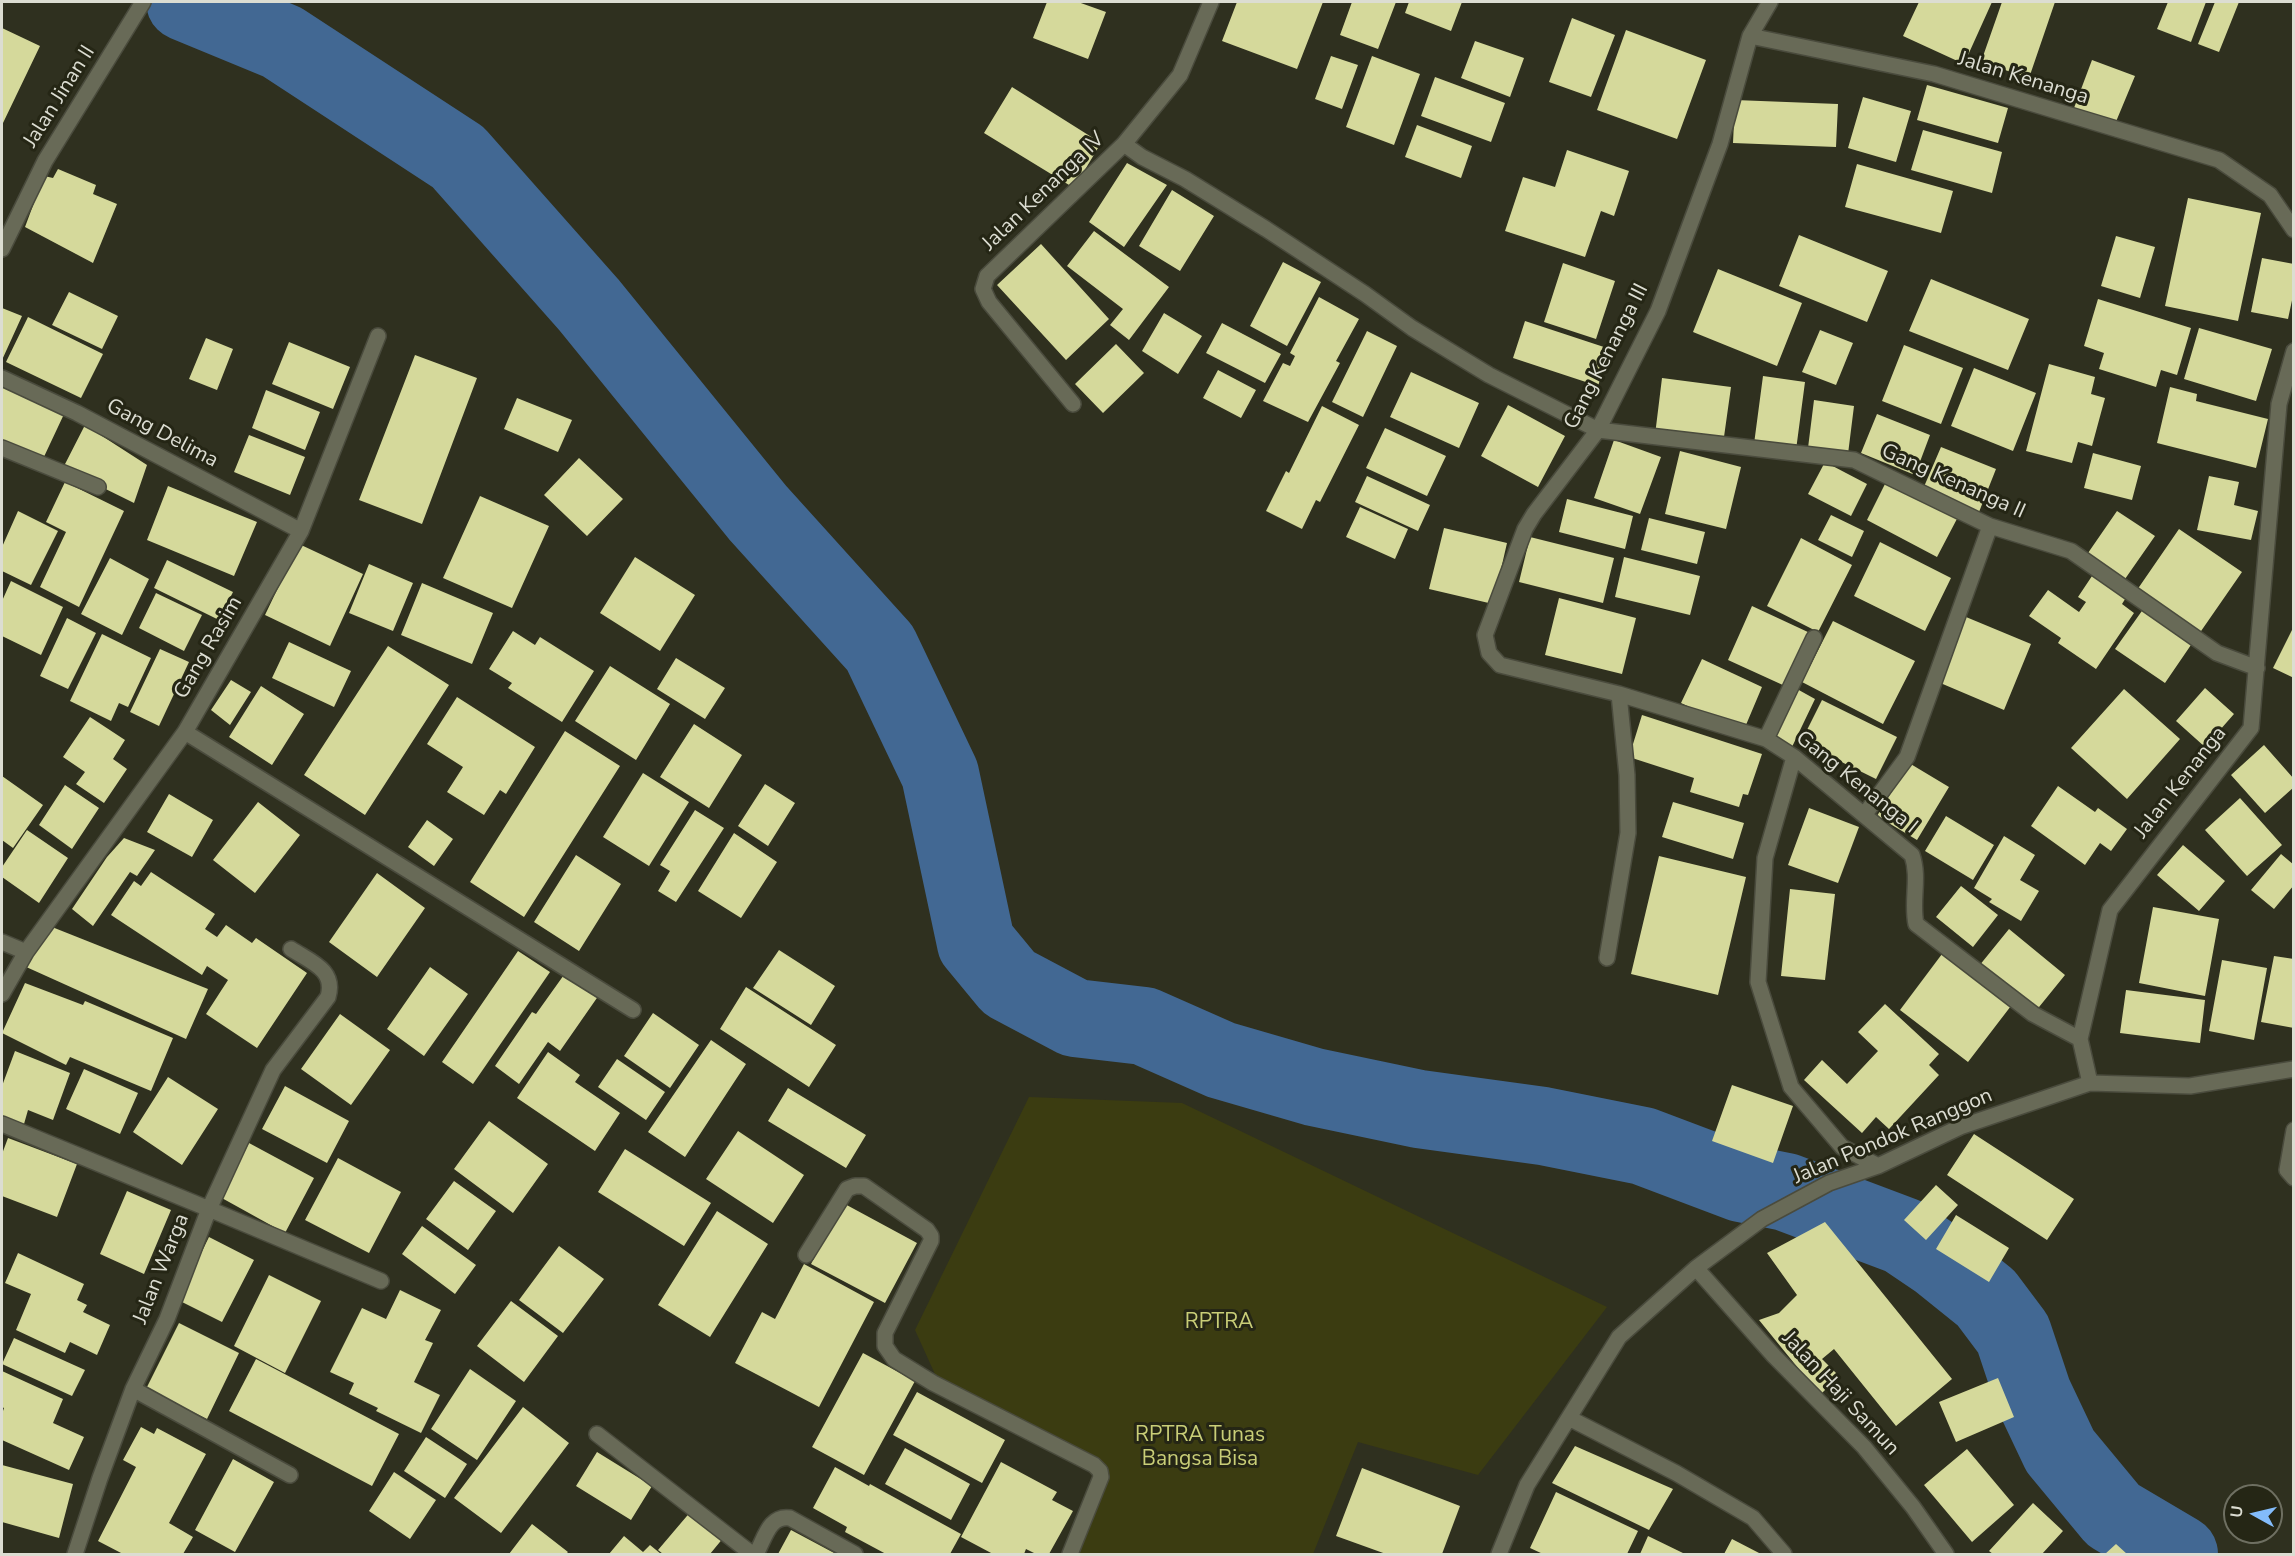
<!DOCTYPE html>
<html>
<head>
<meta charset="utf-8">
<style>
  body { margin:0 }
  #map { position:relative; width:2295px; height:1556px; overflow:hidden; background:#2f301f; font-family:"Nunito Sans",sans-serif }
  canvas { display:block }
  .frame { position:absolute; inset:0; border:3px solid #dcddd2; pointer-events:none }
  .north { position:absolute; left:2223px; top:1484px; width:60px; height:60px; box-sizing:border-box; background:#252615; border:2px solid #6e6f61; border-radius:50%; rotate:278deg; font-size:16px; font-weight:700; line-height:24px; text-align:center; color:#dcddd2 }
  .north::after { content:''; display:block; margin:auto; width:21px; height:27px; background:#83bcfb; clip-path:polygon(50% 0,100% 100%,50% 72%,0 100%) }
</style>
</head>
<body>
<div id="map">
<canvas width="2295" height="1556"></canvas>
<div class="frame"></div>
<div class="north">U</div>
</div>
<script>
const ctx = document.querySelector('canvas').getContext('2d');
ctx.lineJoin = 'round';
function fillPath(path, color) { ctx.fillStyle = color; ctx.fill(path, 'evenodd'); }
function strokePath(path, color, width, dash) { ctx.strokeStyle = color; ctx.lineWidth = width; ctx.lineCap = dash ? 'butt' : 'round'; ctx.setLineDash(dash || []); ctx.stroke(path); }
function drawText(font, color, halo, rows, align = 'center') {
  ctx.font = font + ' "Nunito Sans",sans-serif'; ctx.lineWidth = 6; ctx.setLineDash([]); ctx.textBaseline = 'middle'; ctx.strokeStyle = halo; ctx.fillStyle = color; for (const [text, x, y, turn = 0] of rows) {
    ctx.save(); ctx.translate(x, y); ctx.rotate((+turn || 0) * Math.PI / 180); ctx.textAlign = isNaN(turn) ? turn : align; if (halo) ctx.strokeText(text, 0, 0); ctx.fillText(text, 0, 0); ctx.restore();
  }
}
fillPath(new Path2D(`
  M1029,1097L1182,1103L1607,1307L1478,1475L1358,1442L1313,1554H1073L1108,1467L939,1383L915,1330Z`), '#3b3c11');
strokePath(new Path2D(`
  M185,2L282,42L458,157L589,305L758,513L880,648L940,774L976,943L1009,983L1075,1018L1144,1026L1221,1060L1314,1087L1419,1109L1543,1126L1643,1146L1741,1183L1786,1192L1903,1236L1940,1261L1986,1298L2013,1334L2033,1394L2060,1451L2113,1515L2179,1554`), '#426893', 78);
fillPath(new Path2D(`
  M1047,2H1078L1106,12L1088,59L1033,38Z
  M1237,2H1323L1297,69L1222,41Z
  M1352,2H1396L1378,49L1340,35Z
  M1409,2H1462L1451,31L1405,13Z
  M1919,2H1992L1964,64L1903,36Z
  M2002,2H2055L2029,78L1981,62Z
  M2168,2H2206L2191,42L2157,29Z
  M2215,2H2239L2219,52L2198,44Z
  M1572,18L1615,35L1591,97L1549,82Z
  M2,28L40,46L3,123H2Z
  M1626,30L1706,60L1677,139L1597,110Z
  M1475,41L1524,58L1510,97L1461,78Z
  M1331,56L1358,65L1342,109L1315,99Z
  M1372,56L1420,74L1394,145L1346,127Z
  M2092,60L2135,76L2115,124L2074,108Z
  M1435,77L1505,103L1491,142L1421,116Z
  M1927,85L2008,108L1998,143L1917,120Z
  M1012,87L1101,143L1074,188L984,133Z
  M1863,97L1911,111L1896,162L1848,148Z
  M1735,100L1838,104L1836,147L1733,143Z
  M1417,125L1472,146L1461,178L1405,157Z
  M1923,130L2002,152L1992,193L1911,170Z
  M1567,150L1629,171L1614,216L1601,211L1585,257L1505,231L1523,177L1555,187Z
  M1127,163L1167,185L1124,247L1089,222Z
  M1857,164L1953,191L1941,233L1845,207Z
  M58,169L96,185L93,194L117,204L93,263L25,227L44,176L53,178Z
  M1172,190L1214,216L1180,271L1139,246Z
  M2188,198L2261,213L2238,321L2165,306Z
  M1094,231L1169,287L1129,340L1110,325L1123,309L1067,266Z
  M1799,235L1888,271L1867,322L1779,286Z
  M2116,236L2155,247L2140,298L2101,286Z
  M1041,244L1109,319L1066,360L997,285Z
  M2262,258L2294,264V291L2288,319L2251,312Z
  M1283,262L1321,282L1287,346L1250,326Z
  M1563,263L1615,281L1596,339L1544,322Z
  M1718,269L1802,303L1777,366L1693,332Z
  M1931,279L2029,319L2008,370L1909,331Z
  M69,292L118,316L102,349L52,325Z
  M1319,297L1359,319L1336,361L1340,363L1308,422L1263,401L1283,363L1290,366L1295,356L1290,353Z
  M2098,299L2191,328L2177,375L2161,370L2156,387L2099,369L2104,353L2084,346Z
  M2,308L22,316L2,360Z
  M1164,313L1202,336L1178,374L1142,351Z
  M28,317L103,354L81,398L6,362Z
  M1525,321L1610,349L1598,386L1513,358Z
  M1222,323L1281,354L1265,383L1206,353Z
  M2199,328L2272,349L2256,401L2184,379Z
  M1820,330L1853,343L1836,385L1802,372Z
  M1367,331L1397,346L1363,417L1332,402Z
  M206,338L233,349L217,390L189,379Z
  M289,342L350,367L333,409L272,384Z
  M1116,344L1144,373L1103,413L1075,384Z
  M1904,345L1963,368L1941,424L1882,401Z
  M415,355L477,378L422,524L359,500Z
  M2049,364L2095,377L2091,394L2105,398L2092,446L2078,442L2072,463L2026,451Z
  M1974,368L2036,393L2013,451L1951,426Z
  M1218,370L1256,390L1241,418L1203,398Z
  M1411,372L1479,403L1459,448L1390,417Z
  M1763,376L1805,382L1796,450L1754,444Z
  M1662,378L1731,387L1723,444L1655,435Z
  M2,383L65,412L42,461L2,440Z
  M2170,387L2197,394L2196,401L2268,419L2256,468L2157,443Z
  M266,390L320,412L305,450L252,428Z
  M517,398L572,420L558,452L504,429Z
  M1814,400L1854,406L1848,454L1808,448Z
  M1508,405L1565,436L1538,487L1481,456Z
  M1322,406L1359,425L1320,502L1316,500L1302,529L1266,511L1286,471L1289,473Z
  M1877,414L1930,435L1915,475L1861,453Z
  M85,425L147,465L134,503L63,468Z
  M1385,428L1446,456L1427,496L1366,468Z
  M249,435L305,457L290,495L234,472Z
  M1614,440L1661,457L1640,514L1594,498Z
  M1941,447L1996,469L1979,512L1923,489Z
  M1680,451L1741,467L1726,529L1665,514Z
  M2093,453L2141,466L2132,500L2084,488Z
  M579,458L623,499L587,536L544,495Z
  M1825,462L1867,484L1851,516L1808,494Z
  M1367,476L1430,505L1418,531L1355,502Z
  M2209,476L2239,482L2234,505L2258,511L2251,540L2197,530Z
  M1888,478L1959,515L1937,557L1867,520Z
  M65,482L124,511L79,607L40,587L66,532L46,522Z
  M168,486L257,522L234,576L147,540Z
  M480,496L549,526L512,608L443,578Z
  M1567,499L1633,516L1625,549L1559,532Z
  M1360,507L1408,529L1395,559L1346,537Z
  M18,511L58,531L31,585L2,571V547Z
  M2117,511L2155,536L2125,579L2088,553Z
  M1831,515L1864,531L1852,557L1818,540Z
  M1649,518L1705,532L1697,564L1641,550Z
  M1444,528L1507,543L1493,604L1429,589Z
  M2179,529L2242,572L2199,634L2137,590Z
  M1530,537L1614,558L1603,603L1519,582Z
  M1801,538L1852,565L1818,632L1767,606Z
  M1880,542L1951,578L1925,631L1854,596Z
  M299,544L363,574L330,646L265,615Z
  M635,557L695,595L660,651L600,613Z
  M1624,557L1700,576L1690,615L1615,597Z
  M110,558L149,579L122,635L81,614Z
  M167,560L233,592L219,620L154,588Z
  M369,564L413,583L393,631L349,613Z
  M2094,573L2127,596L2122,604L2134,613L2096,669L2058,643L2061,638L2029,616L2048,590L2079,612L2086,602L2078,597Z
  M11,581L63,607L41,655L2,636V601Z
  M422,583L493,613L472,664L401,635Z
  M156,593L202,615L184,651L139,628Z
  M1559,598L1636,618L1622,674L1545,655Z
  M1752,606L1810,633L1785,686L1728,660Z
  M2144,608L2193,642L2165,683L2115,649Z
  M1966,617L2031,644L2004,710L1938,682Z
  M67,618L96,633L68,689L40,676Z
  M1833,621L1915,661L1883,724L1802,682Z
  M2294,626V678L2273,668Z
  M513,631L535,645L540,637L594,671L562,722L508,688L512,683L489,669Z
  M102,634L151,658L128,707L119,703L111,721L70,701Z
  M289,642L351,671L334,707L272,678Z
  M388,646L449,685L365,815L304,775Z
  M160,649L189,662L159,726L130,712Z
  M676,658L725,688L705,719L657,689Z
  M1702,659L1762,687L1743,732L1681,703Z
  M610,666L670,704L636,760L575,721Z
  M231,680L251,692L230,725L211,710Z
  M261,686L304,714L272,765L229,737Z
  M2205,688L2234,714L2205,747L2176,721Z
  M1797,689L1815,699L1791,749L1772,739Z
  M2124,689L2180,739L2127,799L2071,748Z
  M457,697L535,747L506,794L500,790L484,815L447,792L463,767L427,744Z
  M1822,700L1897,737L1876,779L1801,742Z
  M1642,715L1762,754L1748,795L1743,794L1739,807L1690,792L1694,778L1629,757Z
  M90,717L125,740L113,759L127,769L104,803L76,784L85,772L63,757Z
  M694,724L742,755L709,808L660,777Z
  M565,731L620,766L524,917L470,882Z
  M2264,745L2294,779V787L2265,813L2231,775Z
  M1909,763L1949,787L1917,840L1877,816Z
  M643,773L689,802L649,866L603,837Z
  M2,776L43,805L13,848L2,840Z
  M765,784L795,803L768,846L738,826Z
  M65,785L99,808L72,849L39,825Z
  M2058,786L2095,812L2098,808L2127,829L2111,851L2100,843L2085,865L2031,826Z
  M169,794L213,820L192,857L147,832Z
  M2240,798L2282,845L2247,876L2205,830Z
  M258,802L300,835L255,893L213,860Z
  M1673,802L1744,823L1733,859L1662,837Z
  M1809,808L1859,827L1838,883L1788,865Z
  M695,810L724,828L676,902L658,891L670,871L660,865Z
  M1946,816L1994,845L1973,880L1925,851Z
  M427,820L453,839L434,866L408,847Z
  M27,830L68,858L39,903L2,877V867Z
  M734,833L777,862L741,918L698,891Z
  M2004,836L2035,855L2020,880L2039,891L2021,921L1989,902L1992,899L1974,888Z
  M124,838L155,850L137,876L130,872L93,926L72,909L107,857Z
  M2183,845L2225,881L2199,911L2157,875Z
  M2281,854L2294,865V885L2274,909L2251,890Z
  M576,855L621,884L579,951L534,922Z
  M1659,856L1746,877L1718,995L1631,974Z
  M151,872L215,914L205,929L217,937L226,925L252,943L256,938L307,973L257,1048L206,1014L228,980L207,966L202,975L111,915L134,881L141,886Z
  M377,873L425,908L377,977L329,942Z
  M1961,886L1998,915L1973,947L1936,917Z
  M1790,889L1835,894L1825,980L1781,976Z
  M2153,907L2219,919L2205,996L2139,983Z
  M52,927L208,989L186,1039L24,966Z
  M2009,929L2065,975L2035,1012L1979,966Z
  M779,950L835,986L811,1025L753,988Z
  M1945,950L2014,1002L1968,1062L1900,1010Z
  M518,951L550,972L473,1084L442,1062Z
  M2274,956L2294,959V1028L2261,1022Z
  M2222,960L2267,968L2254,1040L2209,1031Z
  M430,967L468,994L424,1056L387,1029Z
  M566,972L599,995L560,1051L548,1042L519,1084L495,1066L532,1012L536,1014Z
  M25,983L83,1005L85,1001L173,1038L151,1091L70,1057L66,1065L2,1033Z
  M746,987L836,1045L809,1087L720,1029Z
  M2126,990L2205,1000L2200,1043L2120,1033Z
  M1885,1004L1939,1054L1929,1065L1939,1075L1889,1129L1876,1117L1862,1133L1804,1080L1822,1060L1847,1084L1878,1051L1858,1032Z
  M653,1013L699,1045L670,1088L624,1056Z
  M340,1014L390,1050L351,1105L301,1069Z
  M711,1040L746,1064L685,1157L648,1132Z
  M15,1051L70,1073L53,1120L28,1110L24,1124L2,1116V1086Z
  M548,1052L580,1075L575,1082L620,1113L595,1151L517,1098Z
  M617,1059L665,1092L646,1120L598,1087Z
  M84,1069L138,1093L120,1134L66,1109Z
  M168,1077L218,1109L182,1165L133,1132Z
  M1732,1085L1793,1106L1773,1163L1712,1141Z
  M285,1086L349,1121L327,1163L262,1129Z
  M788,1088L866,1135L846,1168L768,1121Z
  M489,1121L548,1164L513,1213L454,1169Z
  M738,1131L804,1175L773,1223L706,1179Z
  M1974,1134L2074,1199L2047,1240L1947,1175Z
  M8,1138L77,1164L57,1217L2,1196V1154Z
  M249,1143L314,1178L285,1233L220,1197Z
  M625,1149L711,1203L684,1246L598,1192Z
  M338,1158L401,1192L369,1253L305,1220Z
  M454,1181L496,1211L468,1250L426,1219Z
  M1936,1185L1958,1205L1926,1240L1904,1220Z
  M127,1191L171,1210L144,1274L100,1254Z
  M843,1203L917,1243L885,1303L811,1264Z
  M717,1211L768,1244L710,1337L658,1305Z
  M1956,1215L2009,1248L1989,1282L1936,1249Z
  M1825,1222L1952,1379L1896,1426L1834,1349L1822,1359L1839,1376L1820,1395L1759,1320L1779,1313L1797,1295L1767,1253Z
  M422,1226L476,1265L455,1294L402,1254Z
  M209,1237L254,1260L222,1322L178,1300Z
  M559,1246L604,1279L563,1333L519,1300Z
  M18,1253L84,1284L77,1300L87,1305L83,1312L110,1325L97,1355L70,1342L65,1353L16,1330L31,1294L5,1283Z
  M804,1264L874,1302L819,1407L735,1363L762,1312L775,1319Z
  M269,1275L321,1301L285,1373L234,1346Z
  M400,1290L441,1310L425,1340L433,1343L414,1382L440,1395L421,1433L376,1411L378,1408L349,1394L354,1383L330,1372L362,1308L386,1319Z
  M511,1301L558,1336L524,1382L477,1346Z
  M179,1323L239,1353L207,1419L146,1389Z
  M14,1338L85,1370L72,1396L2,1364Z
  M863,1353L915,1381L864,1475L812,1447Z
  M256,1359L399,1434L372,1486L229,1411Z
  M470,1369L516,1401L477,1460L431,1429Z
  M2,1371L63,1399L53,1423L84,1437L69,1470L2,1440V1414L4,1408L2,1407Z
  M1998,1378L2014,1417L1956,1442L1939,1402Z
  M917,1392L1005,1440L982,1483L893,1435Z
  M523,1407L569,1443L501,1533L454,1498Z
  M141,1427L154,1434L157,1428L206,1454L169,1523L193,1537L183,1554H123L98,1541L136,1467L123,1460Z
  M426,1437L467,1464L445,1498L404,1471Z
  M1575,1446L1673,1489L1649,1530L1552,1483Z
  M905,1448L970,1484L951,1520L885,1484Z
  M1967,1449L2014,1505L1972,1542L1924,1485Z
  M597,1452L652,1486L631,1520L576,1486Z
  M233,1459L274,1482L235,1552L195,1530Z
  M1001,1462L1057,1492L1052,1500L1073,1511L1049,1554H1036L1026,1549L1024,1554H993L961,1537Z
  M2,1465L73,1484L59,1538L2,1522Z
  M835,1467L869,1486L870,1484L961,1534L950,1554H886L845,1532L847,1527L813,1508Z
  M1362,1468L1460,1506L1442,1554H1386L1336,1536Z
  M394,1472L436,1500L410,1539L369,1511Z
  M1556,1492L1638,1531L1627,1554H1543L1530,1548Z
  M2033,1503L2063,1531L2042,1554H1993L1989,1551Z
  M692,1510L724,1537L710,1554H663L658,1550Z
  M532,1524L568,1552L566,1554H509Z
  M791,1530L836,1554H778Z
  M624,1536L643,1552L650,1545L661,1554H609Z
  M1648,1536L1685,1554H1640Z
  M1732,1539L1761,1554H1724Z
  M2116,1544L2127,1554H2105Z`), '#d5d99b');
const minor = new Path2D(`
  M1770,2L1750,36L1934,74L2219,160L2270,195L2294,230
  M1750,36L1720,144L1658,311L1598,430L1534,514L1525,529L1485,635L1489,653L1500,665L1619,694L1766,739L1794,757L1912,855C1920,878 1911,901 1916,924L2033,1014L2080,1039
  M1124,144L1142,157L1185,179L1266,229L1365,294L1412,328L1489,375L1598,430L1854,460L1990,526L2071,551L2217,653L2257,668
  M2,249L45,161L143,2
  M2,378L77,413L301,531
  M1073,404L989,302L983,289L987,276L1124,144L1180,75L1211,2
  M2,448L98,487
  M185,732L633,1010
  M1766,739L1814,638
  M1794,757L1765,858L1758,982L1791,1087L1842,1147L1878,1166
  M1865,814L1907,757L1990,526
  M2,942L26,952L2,994
  M291,949C311,962 336,970 328,997L273,1070L209,1209L381,1281
  M26,952L185,732L301,531L378,336
  M1607,958L1628,833L1627,775L1619,694
  M2090,1083L2080,1039L2110,910L2251,728L2279,404L2294,351
  M2,1124L209,1209L167,1319L133,1389L100,1478L75,1554
  M2294,1130L2287,1170L2294,1178
  M806,1255L847,1189L855,1186H864L927,1230L931,1236V1241L885,1333V1346L894,1359L933,1383L1094,1465L1100,1471L1101,1477L1070,1554
  M1696,1268L1774,1356L1864,1447L1913,1507L1946,1554
  M133,1389L290,1475
  M1569,1418L1676,1473L1753,1518L1784,1554
  M597,1434L752,1554
  M756,1554C765,1538 769,1515 790,1518L855,1554
  M1499,1554L1527,1485L1619,1337L1696,1268L1762,1219L1829,1183L1878,1166L1960,1127L2090,1083L2190,1086L2294,1069`);
strokePath(minor, '#4a4b3d', 18);
strokePath(minor, '#686a57', 15);
drawText('21px', '#dcddd2', '#252615', [
  ["Jalan Kenanga",2023,79,17],
  ["Jalan Jinan II",60,97,-58],
  ["Jalan Kenanga IV",1044,192,-44],
  ["Gang Kenanga III",1607,357,-63],
  ["Gang Delima",162,434,28],
  ["Gang Kenanga II",1953,482,24],
  ["Gang Rasim",209,648,-60],
  ["Gang Kenanga I",1856,783,39],
  ["Jalan Kenanga",2181,783,-52],
  ["Jalan Pondok Ranggon",1893,1137,-23],
  ["Jalan Warga",162,1269,-68],
  ["Jalan Haji Samun",1840,1394,47]
]);
drawText('21px', '#c9ce77', '#252615', [
  ["RPTRA",1219,1323],
  ["RPTRA Tunas",1200,1436],
  ["Bangsa Bisa",1200,1460]
]);
</script>
</body>
</html>
